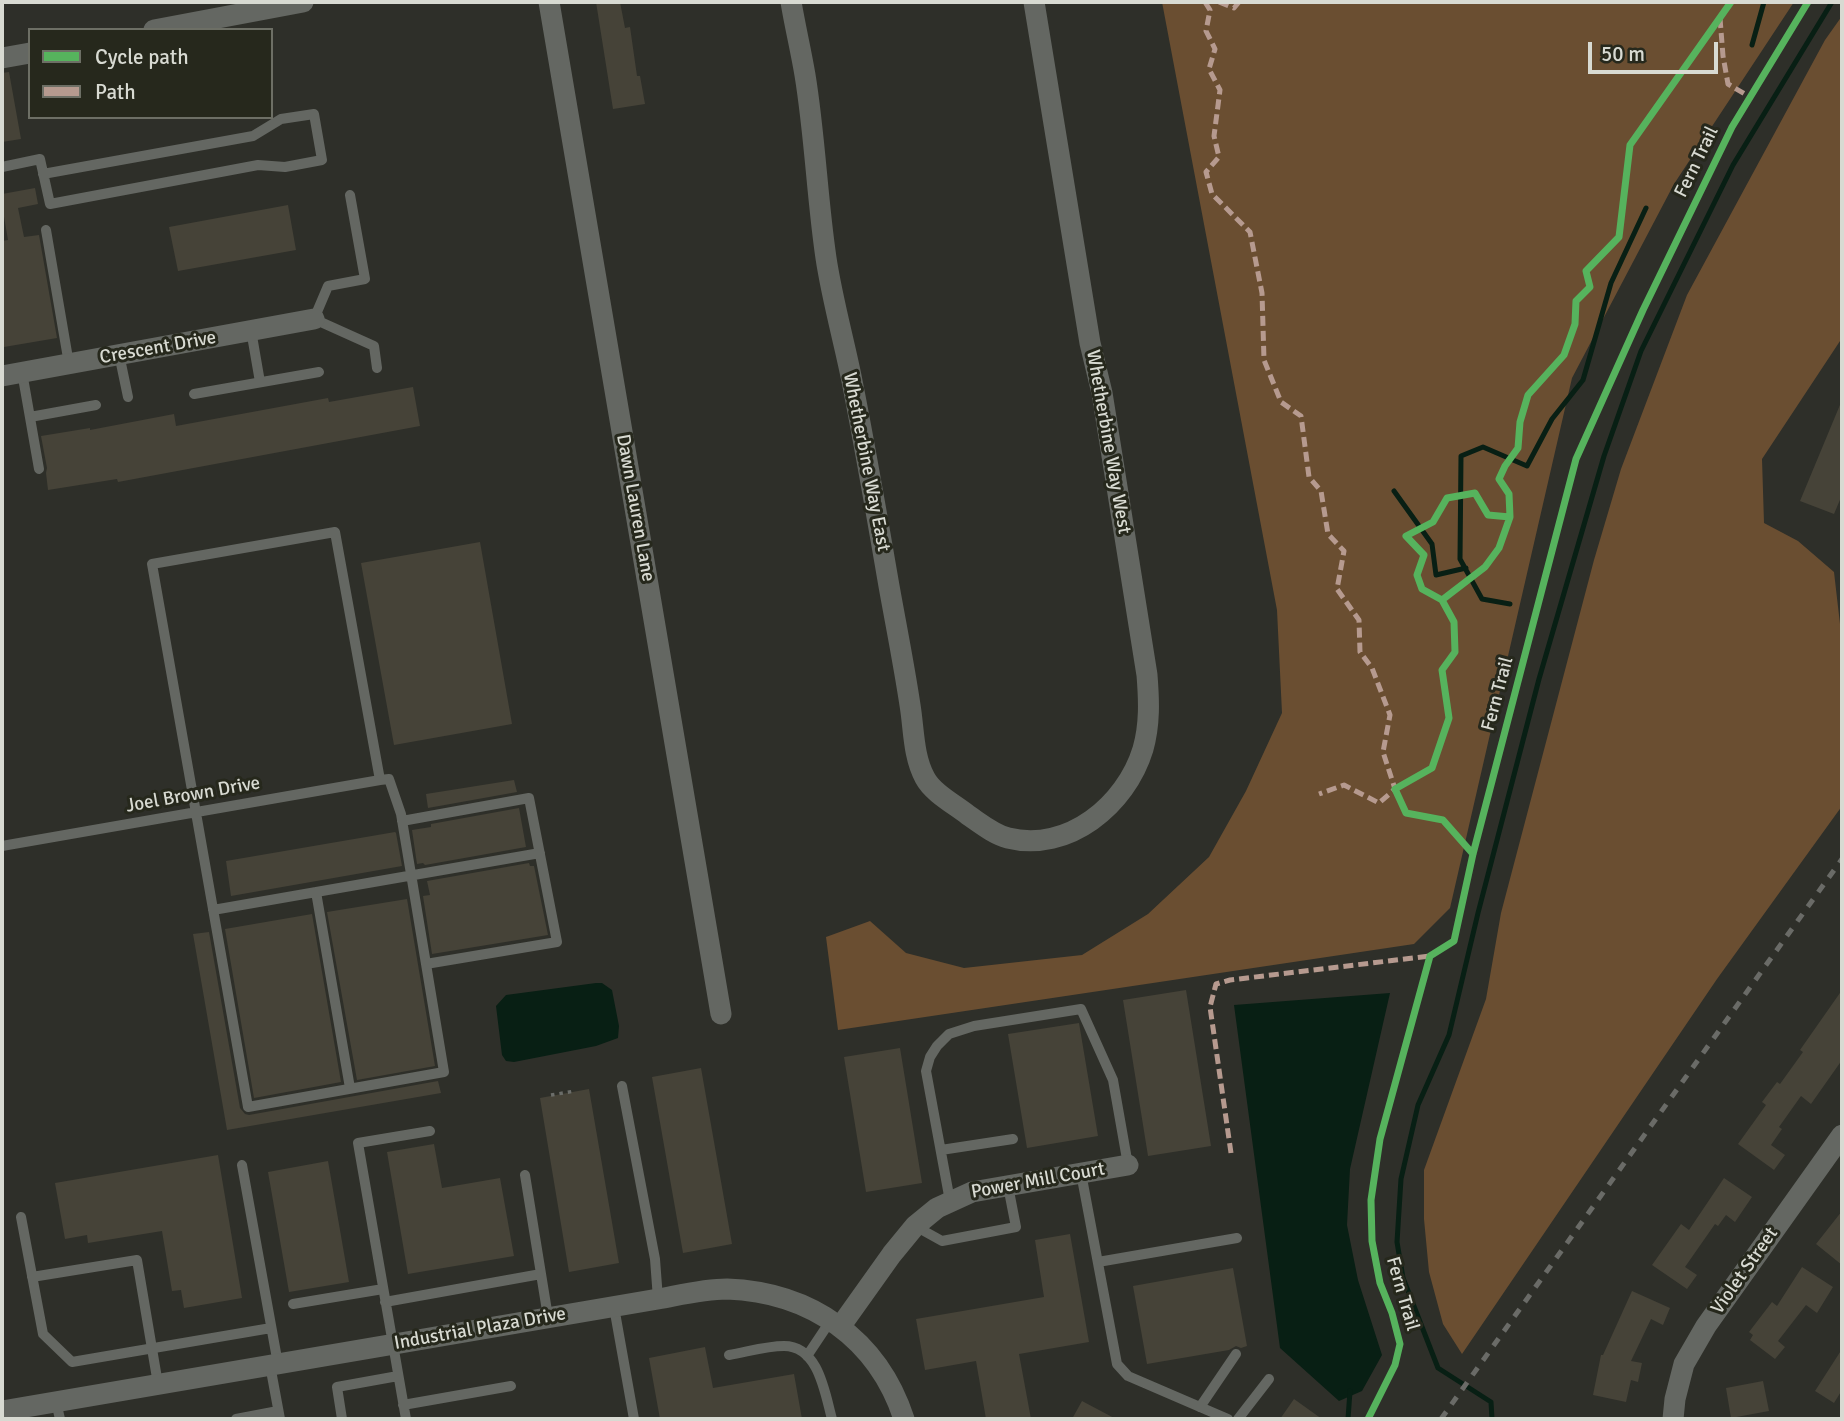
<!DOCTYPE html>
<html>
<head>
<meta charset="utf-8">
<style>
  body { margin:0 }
  #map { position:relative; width:1844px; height:1421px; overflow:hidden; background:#2e2f29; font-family:Signika,sans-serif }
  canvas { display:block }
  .frame { position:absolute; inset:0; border:4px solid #d8dad2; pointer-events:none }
  .legend { position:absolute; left:28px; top:28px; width:245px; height:91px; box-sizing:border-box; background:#26281c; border:2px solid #6d6f65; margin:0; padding:9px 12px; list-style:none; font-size:21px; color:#d8dad2 }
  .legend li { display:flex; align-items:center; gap:14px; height:35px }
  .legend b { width:35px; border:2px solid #6d6f65 }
  .scale { position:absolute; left:1588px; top:42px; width:130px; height:32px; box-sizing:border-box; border:4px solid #d8dad2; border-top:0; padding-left:9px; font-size:21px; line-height:24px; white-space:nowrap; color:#d8dad2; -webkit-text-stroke:5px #26281c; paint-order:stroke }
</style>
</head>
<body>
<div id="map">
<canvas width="1844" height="1421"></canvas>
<div class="frame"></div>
<ul class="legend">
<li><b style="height:9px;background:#56b35d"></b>Cycle path</li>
<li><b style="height:9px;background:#b69a8f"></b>Path</li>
</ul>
<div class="scale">50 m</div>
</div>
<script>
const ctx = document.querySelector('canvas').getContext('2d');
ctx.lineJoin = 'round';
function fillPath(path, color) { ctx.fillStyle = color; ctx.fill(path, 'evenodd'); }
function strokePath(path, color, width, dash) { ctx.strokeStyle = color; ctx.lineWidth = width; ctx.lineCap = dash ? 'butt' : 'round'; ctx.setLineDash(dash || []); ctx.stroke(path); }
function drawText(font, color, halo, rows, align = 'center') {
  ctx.font = font + ' Signika,sans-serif'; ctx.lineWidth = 6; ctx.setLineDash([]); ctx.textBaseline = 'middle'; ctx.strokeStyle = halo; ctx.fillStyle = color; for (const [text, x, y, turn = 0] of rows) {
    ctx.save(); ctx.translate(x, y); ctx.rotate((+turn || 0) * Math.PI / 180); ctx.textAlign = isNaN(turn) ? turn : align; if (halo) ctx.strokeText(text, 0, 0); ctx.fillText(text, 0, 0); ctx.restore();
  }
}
fillPath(new Path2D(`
  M1162,2H1794L1674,184L1572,378L1450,908L1414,944L838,1030L826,937L870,921L906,953L964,968L1082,955L1148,914L1209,857L1246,791L1282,713L1277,610Z
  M1842,16V338L1762,459L1764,523L1798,541L1834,572L1840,624L1842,626V806L1717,979L1462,1354L1443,1324L1429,1272L1424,1219V1170L1486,999L1501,913L1594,560L1621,469L1687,295L1825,40Z`), '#6a4e31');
fillPath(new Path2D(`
  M596,983H602L612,990L619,1026L618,1038L596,1046L514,1062L506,1061L502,1055L496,1006L506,995Z
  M1390,993L1350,1169L1347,1225L1358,1280L1382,1355L1362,1391L1339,1401L1280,1348L1234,1005Z`), '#081f14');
strokePath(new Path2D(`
  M1752,45L1764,2
  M1394,491L1432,544L1436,575L1466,568
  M1510,604L1482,599L1460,559L1461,456L1483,447L1527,466L1552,419L1583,380L1611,283L1646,208
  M1348,1419L1350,1391
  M1492,1419L1491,1402L1438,1368L1403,1278L1397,1242L1401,1179L1418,1105L1449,1035L1478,913L1539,679L1604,456L1641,351L1733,165L1832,2`), '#081f14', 5);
fillPath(new Path2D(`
  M596,2H620L625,28L630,27L637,76H640L645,104L613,109Z
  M9,72L21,139L2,142V73Z
  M35,188L38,204L18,208L24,237L39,235L57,338L4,347L2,333V241L8,240L2,205V194Z
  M288,205L296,250L178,271L169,227Z
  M413,387L420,426L118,482L117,479L48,490L46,473L47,468L41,436L90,428V430L174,414L176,426L328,398L329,402Z
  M1842,400V495L1834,514L1800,501Z
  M480,542L512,724L394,745L361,563Z
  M514,780L517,792L428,808L426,794Z
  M519,808L526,847L425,865L423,863L417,864L412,830L431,827V824Z
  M395,832L396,833L402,866L231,896L226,861Z
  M529,863L530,866H534L548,935L432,954L423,896L430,895L427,881Z
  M407,899L435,1066L357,1080L327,912Z
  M312,914L341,1082L254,1098L225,929Z
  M209,932L240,1108L245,1114L249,1115L438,1081L441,1093L227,1130L193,934Z
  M1186,990L1211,1146L1148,1156L1123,1000Z
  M1842,990V1060L1811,1104L1801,1096L1779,1127L1782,1129L1771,1145L1785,1155L1774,1170L1738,1144L1766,1105L1762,1102L1777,1082L1780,1084L1803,1052L1800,1050Z
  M1079,1023L1098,1136L1027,1148L1008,1034Z
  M900,1048L922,1183L866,1192L844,1057Z
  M701,1068L732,1244L683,1253L652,1077Z
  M589,1089L619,1263L569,1272L540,1098Z
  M434,1144L442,1188L500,1178L514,1256L408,1274L387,1152Z
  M218,1155L242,1298L184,1308L181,1290L172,1291L162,1231L88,1243L87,1235L65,1239L55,1183Z
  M328,1161L349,1282L289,1292L268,1172Z
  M1724,1178L1752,1197L1735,1222L1726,1215L1718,1226L1715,1224L1685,1267L1697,1275L1687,1289L1652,1265L1681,1224L1689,1230Z
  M1842,1211V1265L1816,1244Z
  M1070,1234L1089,1342L1019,1354L1031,1419H986L976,1361L925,1370L916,1319L1044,1297L1035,1240Z
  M1802,1267L1833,1287L1817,1313L1806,1305L1778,1341L1785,1347L1775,1359L1750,1340L1753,1335L1749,1332L1772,1302L1777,1306Z
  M1233,1268L1247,1346L1241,1348L1236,1346L1229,1350L1147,1364L1133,1286Z
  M1632,1291L1670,1308L1663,1325L1651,1319L1631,1361L1642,1363L1638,1382L1631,1380L1626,1402L1593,1395L1601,1355H1603Z
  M705,1347L713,1388L794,1374L802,1419H660L649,1358Z
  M1842,1349V1390L1834,1403L1815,1391Z
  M1763,1381L1769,1411L1731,1418L1726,1388Z
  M1294,1399L1322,1419H1280Z
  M1082,1401L1116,1419H1072Z`), '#464338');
strokePath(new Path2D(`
  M551,1095L575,1091V1092`), '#6b6d69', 3.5, [3.5, 5]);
strokePath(new Path2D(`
  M2,167L40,159L50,204L258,165L285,167L322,160L314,114L281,119L253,136L43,174
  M350,195L365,279L328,286L314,319L374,346L377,368
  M46,230L69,364
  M251,330L260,382
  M119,354L128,397
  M22,372L39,469
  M194,394L319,372
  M30,417L96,405
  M402,821L529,798L557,942L426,964
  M2,846L380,780L389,779L401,814L444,1072L248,1107C216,926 184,745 152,564L335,532L380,780
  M316,892L350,1088
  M213,910L540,853
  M622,1086L655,1259L658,1299
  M941,1150L1013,1139
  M242,1165L278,1364
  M1081,1173L1117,1364L1128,1376L1228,1419
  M525,1175L548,1317
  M950,1201L926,1071L930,1057L937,1046L949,1034L974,1026L1081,1009L1113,1080L1128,1165
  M21,1217L43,1334L72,1362L271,1328
  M915,1226L942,1241L1016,1227L1008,1186
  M1098,1262L1237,1238
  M32,1277L137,1260L158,1384
  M385,1302L541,1274
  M293,1304L383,1289
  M614,1307L634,1419
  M729,1355C747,1352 766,1346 784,1346C819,1346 825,1394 832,1419
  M807,1356L831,1320
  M270,1365L280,1419
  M56,1402L60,1419
  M403,1405L511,1386
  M1200,1407L1236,1354
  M236,1419L278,1411
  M342,1419L337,1387L398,1376
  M406,1419L358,1143L430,1131
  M1238,1419L1269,1379`), '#646762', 10);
strokePath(new Path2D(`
  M549,2L721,1014
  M791,2C795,26 801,51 805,75C815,136 817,197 826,258C832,298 843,337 851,376C865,446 877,516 889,586C896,625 904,665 910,705C914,729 913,756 925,778C933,793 954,804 968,815C980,823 993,834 1008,838C1068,853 1126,805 1143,749C1150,724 1149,700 1147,675L1102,393L1090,343L1034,2
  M154,30L303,2
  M2,58L30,53
  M2,376L314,319
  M840,1327L892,1254L915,1226L937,1208L972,1192L1128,1165
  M2,1411L658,1299C680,1295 704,1289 727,1289C811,1292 878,1339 904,1419
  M1673,1419L1675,1399L1684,1364L1706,1326L1842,1135`), '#646762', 21);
strokePath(new Path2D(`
  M1441,1419L1842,859`), '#6a6b67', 5, [9, 9]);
strokePath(new Path2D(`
  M1205,2L1210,10L1206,31L1215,49L1209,69L1220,90L1214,136L1219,157L1206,172L1212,194L1250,232L1262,293L1264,360L1281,402L1301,416L1309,477L1321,491L1328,534L1344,551L1337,589L1359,620L1360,652L1372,668L1390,715L1383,752L1395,789L1379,803L1344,785L1319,794
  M1219,2L1234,8L1239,2
  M1720,18L1723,56L1728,84L1750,97
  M1231,1153L1210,1007L1216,984L1230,980L1430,956`), '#b69a8f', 5, [10, 5]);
strokePath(new Path2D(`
  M1442,600L1485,567L1499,548L1510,517L1509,494L1499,479L1505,466L1518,448L1520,422L1528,395L1564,355L1575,324L1576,301L1590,287L1586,271L1619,237L1630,145L1731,2
  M1473,854L1443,820L1406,813L1395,789L1432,768L1449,718L1442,670L1455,652L1454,622L1442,600L1422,589L1417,575L1424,555L1406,536L1433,522L1447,498L1475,493L1488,515L1510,517
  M1368,1419L1395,1365L1400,1344L1392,1313L1380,1283L1372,1241L1371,1200L1380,1139L1430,956L1454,941L1473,854L1576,459L1643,310L1732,127L1808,2`), '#56b35d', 7);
drawText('19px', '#d8dad2', '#26281c', [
  ["Fern Trail",1697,162,-64],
  ["Crescent Drive",158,348,-10],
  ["Whetherbine Way West",1108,442,80],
  ["Whetherbine Way East",866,462,79],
  ["Dawn Lauren Lane",635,508,80],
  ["Fern Trail",1498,694,-75],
  ["Joel Brown Drive",193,795,-10],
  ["Power Mill Court",1038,1181,-10],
  ["Violet Street",1745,1271,-55],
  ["Fern Trail",1402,1294,74],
  ["Industrial Plaza Drive",480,1329,-10]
]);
</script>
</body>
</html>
